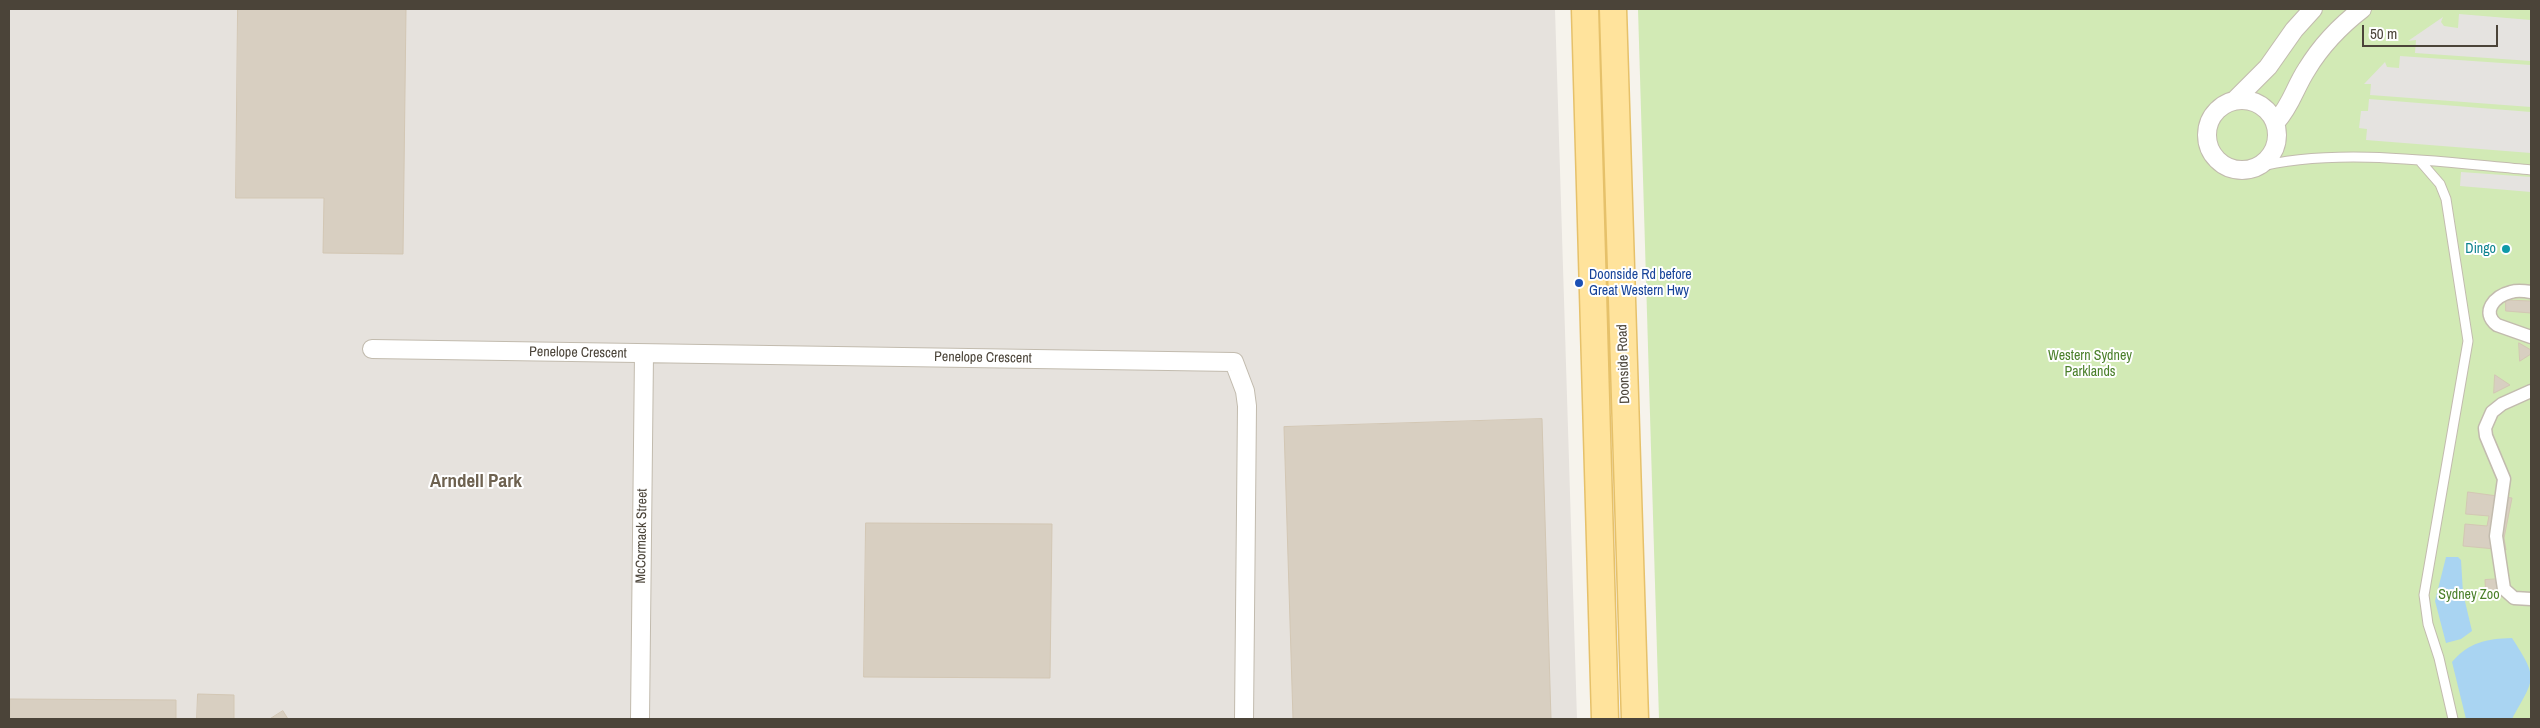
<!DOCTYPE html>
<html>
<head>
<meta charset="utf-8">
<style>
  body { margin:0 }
  #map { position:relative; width:2540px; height:728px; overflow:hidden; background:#f6f3ec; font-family:"Archivo Narrow",sans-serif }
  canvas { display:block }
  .frame { position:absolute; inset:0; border:10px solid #4b4439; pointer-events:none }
  .scale { position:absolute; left:2362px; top:25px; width:136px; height:22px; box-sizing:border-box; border:2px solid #4b4439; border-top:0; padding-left:6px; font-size:15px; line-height:18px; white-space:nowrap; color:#4b4439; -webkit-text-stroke:4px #fff; paint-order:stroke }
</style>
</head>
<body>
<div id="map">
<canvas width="2540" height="728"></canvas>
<div class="frame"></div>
<div class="scale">50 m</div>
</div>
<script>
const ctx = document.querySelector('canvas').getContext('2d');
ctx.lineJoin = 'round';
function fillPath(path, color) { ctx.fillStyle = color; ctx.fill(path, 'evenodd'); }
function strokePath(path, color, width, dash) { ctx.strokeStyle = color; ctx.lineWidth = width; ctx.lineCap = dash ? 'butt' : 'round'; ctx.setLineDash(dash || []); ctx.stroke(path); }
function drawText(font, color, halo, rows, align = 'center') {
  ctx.font = font + ' "Archivo Narrow",sans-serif'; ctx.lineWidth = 4; ctx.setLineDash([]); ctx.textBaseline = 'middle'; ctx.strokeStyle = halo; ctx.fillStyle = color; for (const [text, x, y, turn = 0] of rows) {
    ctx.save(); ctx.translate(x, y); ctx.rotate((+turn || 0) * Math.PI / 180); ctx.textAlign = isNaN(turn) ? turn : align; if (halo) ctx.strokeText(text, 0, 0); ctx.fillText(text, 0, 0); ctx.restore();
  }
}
fillPath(new Path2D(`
  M9,9H1555L1577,719H9Z`), '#e6e2dd');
fillPath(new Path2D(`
  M1638,9H2531V719H1659Z`), '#d2eab5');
fillPath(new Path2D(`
  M2459,14L2531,20V61L2415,53L2416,40L2408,41L2443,17L2441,22L2444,26L2458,28Z
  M2400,56L2531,65V107L2370,95L2371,84H2364L2385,62L2387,67L2399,68Z
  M2369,99L2531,112V153L2366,140L2367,129L2359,128L2361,111H2368Z
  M2461,172L2531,177V192L2460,186Z`), '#e5e3e0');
fillPath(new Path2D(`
  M2446,557H2458L2461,560L2463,593L2472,631L2461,639L2446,643L2435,601Z
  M2512,638C2539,680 2535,677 2512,719H2466L2452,662C2469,642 2486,639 2512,638Z`), '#a9d4f2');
const building = new Path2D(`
  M238,9H406L403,254L323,253L324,198H236Z
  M2506,300L2531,301V313L2506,311Z
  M2519,343L2531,350V354L2520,361Z
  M2495,375L2510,385L2494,393Z
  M1542,419L1551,719H1293L1284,427Z
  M2468,492L2512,498L2504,538L2506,550L2463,546L2465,524L2487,526L2489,516L2466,514Z
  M866,523L1052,524L1050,678L864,677Z
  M2501,579L2502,596L2486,597L2485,580Z
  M198,694L234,695V719H197Z
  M10,699L176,700V719H10Z
  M283,711L288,719H270Z`);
fillPath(building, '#d8cfc1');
strokePath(building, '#d3c7b4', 1);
const service = new Path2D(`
  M2420,161L2440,184L2446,199L2468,341L2424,595L2428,624L2439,658L2453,719
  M2255,168C2334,146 2449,163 2531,170`);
const pedestrian = new Path2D(`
  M2531,292C2525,291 2517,290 2511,292C2495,296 2480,312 2497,325L2531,337
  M2531,391L2502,404L2492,412L2485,428L2486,436L2504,479L2496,536L2504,589L2514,598L2531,599`);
const minor = new Path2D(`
  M2236,99L2268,67L2294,30L2313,9
  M2207 135a35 35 0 1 1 70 0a35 35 0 1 1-70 0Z
  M2276,122C2292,104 2294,89 2307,69C2321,46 2340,26 2362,9
  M372,349L1234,362L1245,391L1247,406L1244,719
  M640,719L644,354`);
const primary = new Path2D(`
  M1585,9L1605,719
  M1613,9L1635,719`);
strokePath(service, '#c2bbae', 11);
strokePath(pedestrian, '#c2bbae', 15);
strokePath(minor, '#c2bbae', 20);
strokePath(primary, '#e6c16a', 29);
strokePath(service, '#fff', 9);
strokePath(pedestrian, '#fff', 12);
strokePath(minor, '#fff', 18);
strokePath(primary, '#ffe39c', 26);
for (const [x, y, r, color] of [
  [2506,249,5,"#0f9aa8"],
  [1579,283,5,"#1a4fb4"]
]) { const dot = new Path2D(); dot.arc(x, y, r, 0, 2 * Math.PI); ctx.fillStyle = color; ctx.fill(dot); strokePath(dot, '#fff', 2); }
drawText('14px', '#0d838f', '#fff', [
  ["Dingo",2496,249]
], 'right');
drawText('14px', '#164399', '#fff', [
  ["Doonside Rd before",1589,275],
  ["Great Western Hwy",1589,291]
], 'left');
drawText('14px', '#4b4439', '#fff', [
  ["Penelope Crescent",578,353,1],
  ["Penelope Crescent",983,358,1],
  ["Doonside Road",1624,364,-92],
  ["McCormack Street",642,536,-89]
]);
drawText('14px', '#4a7f2a', '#fff', [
  ["Western Sydney",2090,356],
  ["Parklands",2090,372],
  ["Sydney Zoo",2469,595]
]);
drawText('bold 19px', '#6e6250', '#fff', [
  ["Arndell Park",476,482]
]);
</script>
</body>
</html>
